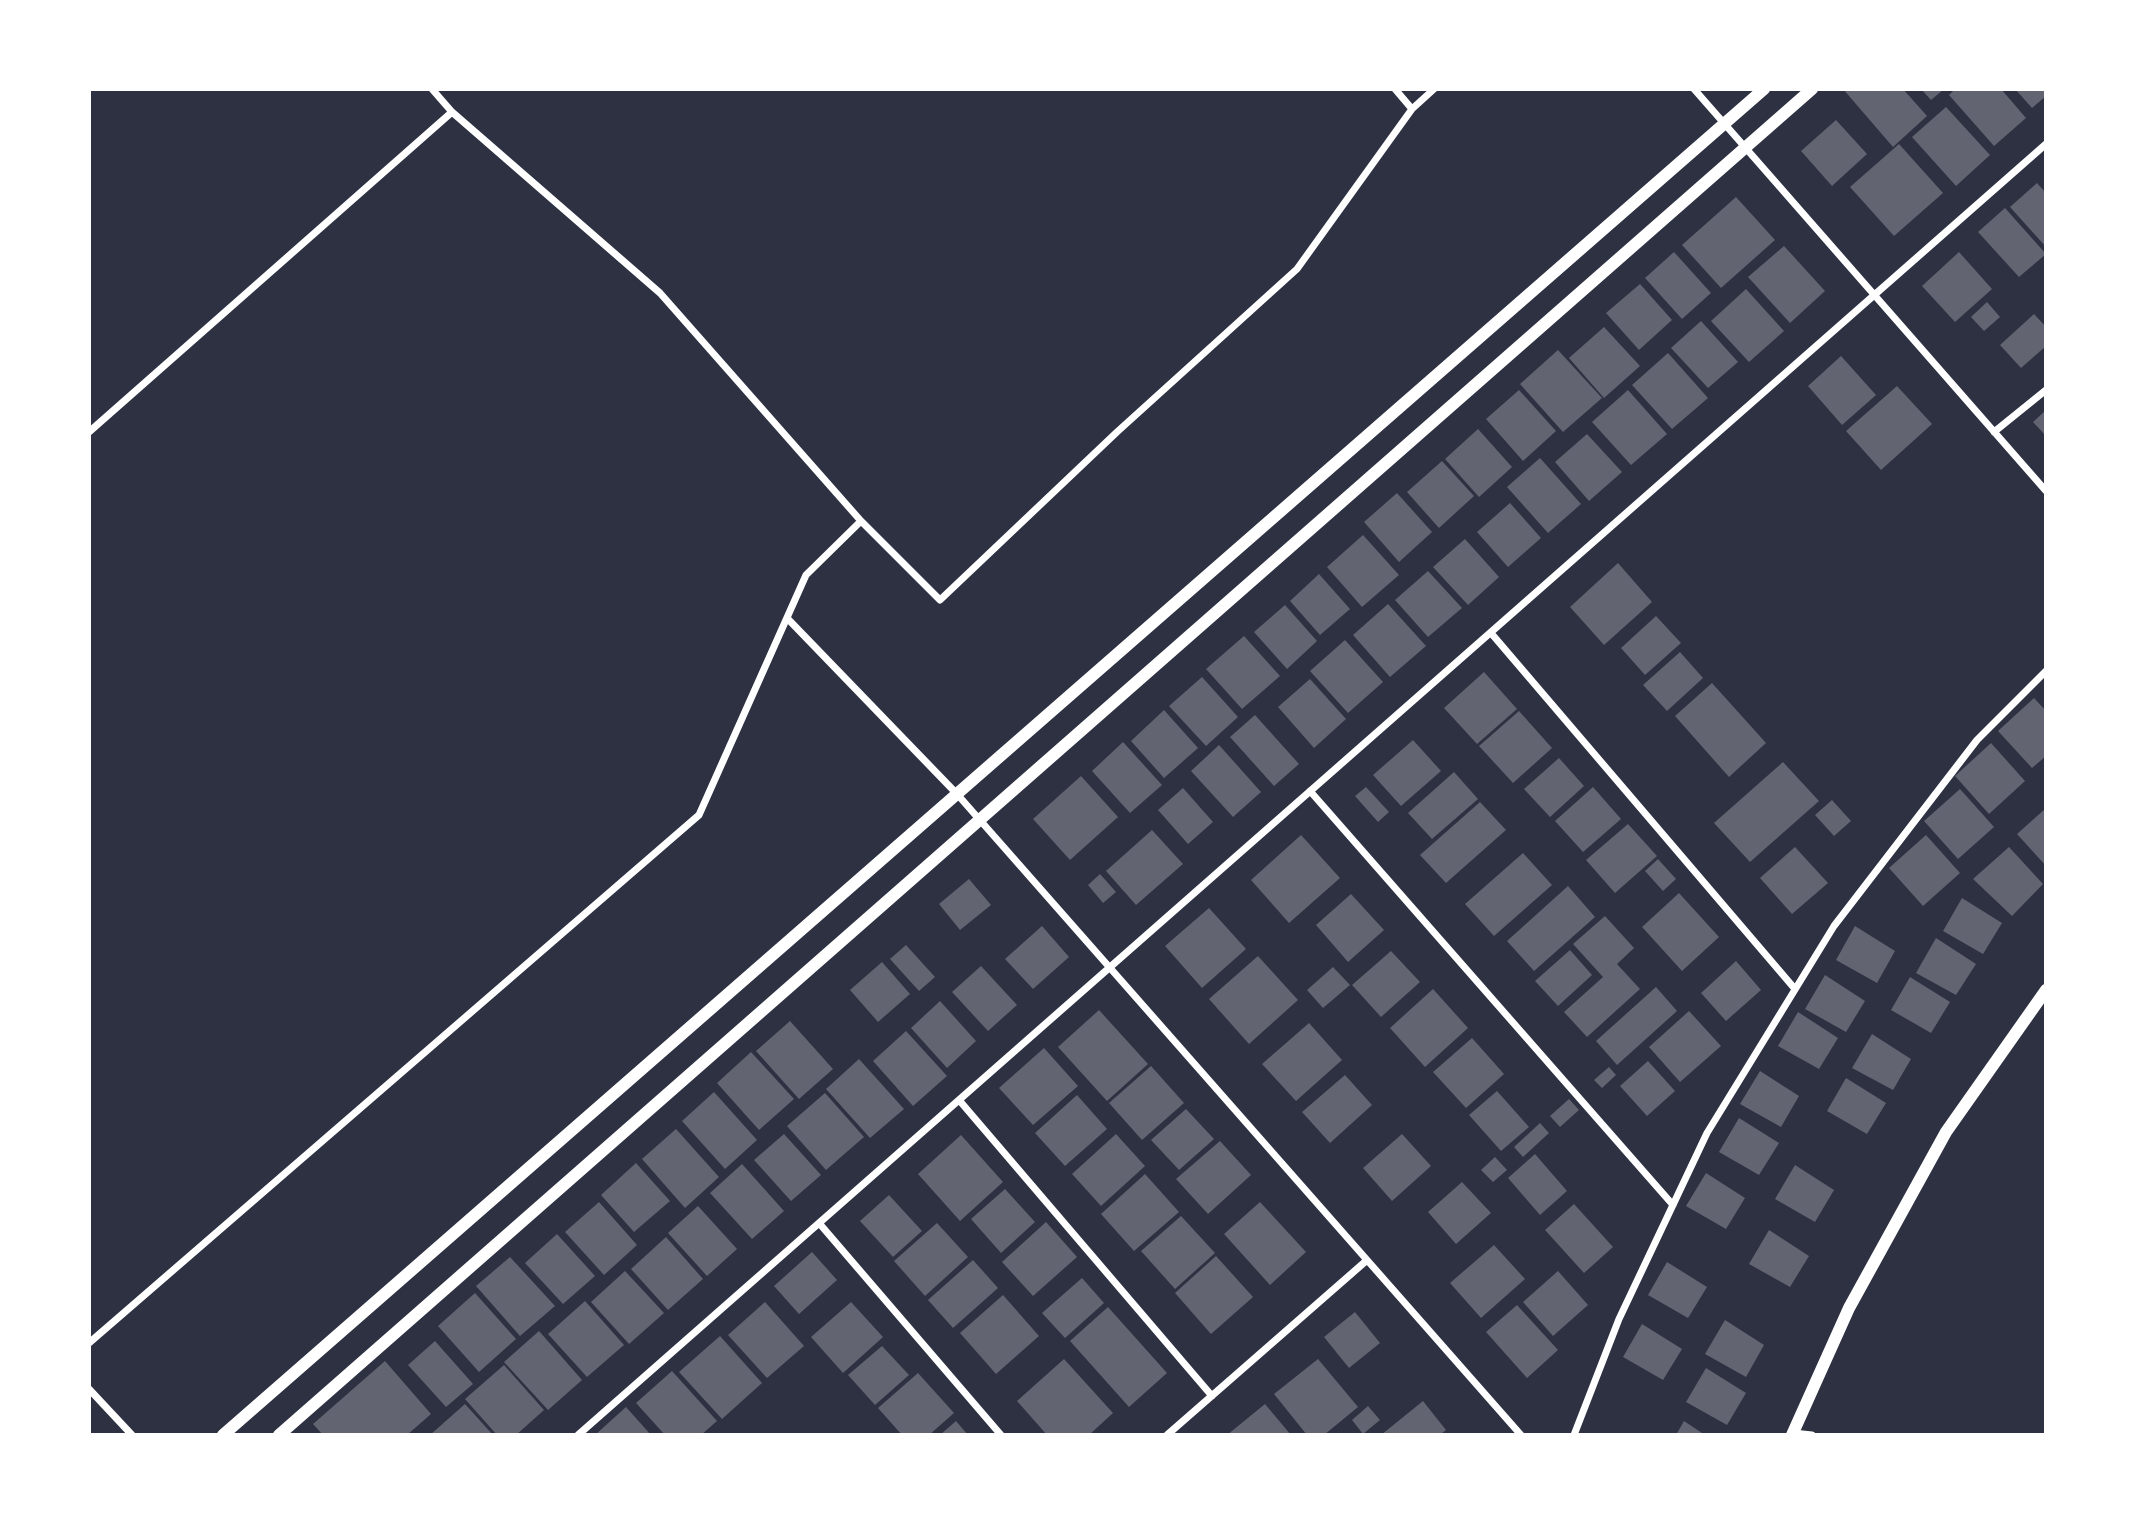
<!DOCTYPE html>
<html>
<head>
<meta charset="utf-8">
<style>
  body { margin:0 }
  #map { position:relative; width:2135px; height:1524px; overflow:hidden; background:#2d3142; font-family:"Asap Condensed",sans-serif }
  canvas { display:block }
  .frame { position:absolute; inset:0; border:91px solid #fff; pointer-events:none }
</style>
</head>
<body>
<div id="map">
<canvas width="2135" height="1524"></canvas>
<div class="frame"></div>
</div>
<script>
const ctx = document.querySelector('canvas').getContext('2d');
ctx.lineJoin = 'round';
function fillPath(path, color) { ctx.fillStyle = color; ctx.fill(path, 'evenodd'); }
function strokePath(path, color, width, dash) { ctx.strokeStyle = color; ctx.lineWidth = width; ctx.lineCap = dash ? 'butt' : 'round'; ctx.setLineDash(dash || []); ctx.stroke(path); }
fillPath(new Path2D(`
  M1843,89H1903L1927,116L1893,147Z
  M1921,89H1944L1931,100Z
  M1955,89H2001L2026,118L1994,146L1949,95Z
  M2015,89H2046V96L2032,108Z
  M1946,107L1990,155L1956,186L1912,137Z
  M1836,120L1867,154L1832,186L1801,151Z
  M1899,144L1943,193L1894,236L1850,187Z
  M2037,183L2046,193V247L2010,207Z
  M1736,197L1775,240L1721,288L1682,245Z
  M2005,208L2046,254L2019,277L1978,232Z
  M1784,246L1825,291L1790,323L1748,277Z
  M1674,252L1711,293L1682,319L1645,278Z
  M1959,252L1992,289L1955,322L1922,286Z
  M1640,284L1672,320L1639,350L1606,313Z
  M1746,289L1784,331L1749,362L1711,321Z
  M1987,302L2000,317L1984,331L1971,317Z
  M2034,314L2046,327V346L2021,368L2000,345Z
  M1701,321L1738,362L1708,388L1671,348Z
  M1604,327L1640,366L1604,398L1569,358Z
  M1558,350L1602,398L1563,432L1520,384Z
  M1668,353L1708,398L1672,429L1632,385Z
  M1841,356L1876,395L1842,425L1808,386Z
  M1897,386L1932,424L1881,470L1846,431Z
  M1519,390L1556,431L1523,461L1486,419Z
  M1628,390L1667,434L1631,465L1592,422Z
  M2046,410V436L2033,422Z
  M1478,429L1512,467L1479,497L1445,459Z
  M1587,434L1622,472L1589,501L1555,462Z
  M1540,458L1581,504L1548,533L1507,487Z
  M1442,461L1474,496L1439,528L1407,492Z
  M1397,493L1432,532L1399,562L1364,522Z
  M1510,503L1541,538L1508,567L1477,532Z
  M1363,535L1399,575L1362,607L1327,567Z
  M1465,539L1499,577L1468,605L1433,567Z
  M1618,563L1652,602L1604,645L1570,607Z
  M1428,571L1462,608L1428,637L1395,600Z
  M1319,574L1350,609L1320,635L1290,601Z
  M1388,604L1426,646L1390,677L1353,635Z
  M1285,605L1317,641L1287,669L1254,632Z
  M1656,616L1681,643L1645,675L1621,648Z
  M1244,636L1280,676L1242,709L1206,669Z
  M1345,640L1383,682L1348,713L1310,671Z
  M1680,652L1703,678L1667,711L1643,685Z
  M1484,672L1517,709L1477,744L1444,708Z
  M1202,677L1238,717L1206,746L1169,706Z
  M1310,679L1346,719L1314,748L1278,707Z
  M1712,683L1766,743L1729,777L1675,716Z
  M2034,698L2046,711V756L2032,768L1998,731Z
  M1164,710L1198,748L1164,778L1131,741Z
  M1519,711L1552,748L1513,783L1479,746Z
  M1255,715L1299,764L1274,786L1230,737Z
  M1413,740L1441,771L1401,806L1373,775Z
  M1123,742L1162,785L1130,813L1092,771Z
  M1991,743L2025,781L1989,814L1955,776Z
  M1219,745L1261,792L1233,817L1191,771Z
  M1559,758L1584,786L1550,817L1524,789Z
  M1783,762L1819,801L1750,862L1714,823Z
  M1454,772L1478,799L1432,839L1408,813Z
  M1081,776L1118,817L1070,860L1033,819Z
  M1366,787L1389,812L1378,822L1355,796Z
  M1593,787L1621,819L1583,852L1555,821Z
  M1183,788L1213,822L1188,844L1158,810Z
  M1960,789L1994,827L1958,859L1924,821Z
  M1832,800L1851,821L1834,836L1815,815Z
  M1480,802L1506,830L1446,883L1420,855Z
  M2046,808V866L2017,834Z
  M1628,824L1657,856L1615,893L1586,860Z
  M1152,830L1183,864L1136,905L1106,871Z
  M1301,835L1340,878L1289,923L1251,880Z
  M1926,835L1960,873L1923,906L1889,868Z
  M1795,847L1828,883L1792,914L1760,878Z
  M2009,847L2043,884L2012,916L1973,879Z
  M1523,853L1552,885L1494,936L1465,904Z
  M1658,859L1676,879L1663,891L1645,871Z
  M1100,874L1116,892L1103,903L1088,885Z
  M969,879L991,905L960,930L939,904Z
  M1568,886L1595,917L1534,971L1507,941Z
  M1679,893L1719,937L1682,971L1642,927Z
  M1351,894L1384,930L1348,962L1316,925Z
  M1962,898L2002,923L1983,954L1943,931Z
  M1209,908L1246,949L1202,988L1165,946Z
  M1605,916L1634,948L1617,964L1640,989L1587,1037L1564,1012L1603,977L1573,944Z
  M1042,926L1069,957L1033,989L1005,959Z
  M1855,926L1895,951L1877,983L1836,960Z
  M1936,938L1976,964L1956,995L1916,973Z
  M906,945L935,977L919,991L890,959Z
  M1570,950L1592,975L1558,1006L1535,981Z
  M1391,951L1420,982L1381,1017L1352,985Z
  M1258,956L1298,1000L1249,1044L1209,999Z
  M1736,961L1761,990L1726,1021L1701,993Z
  M882,962L910,994L878,1022L850,990Z
  M981,966L1017,1005L988,1031L952,992Z
  M1333,967L1350,985L1323,1008L1307,990Z
  M1825,975L1865,1001L1846,1032L1805,1009Z
  M1910,977L1950,1002L1931,1033L1891,1010Z
  M1656,987L1677,1011L1617,1065L1596,1041Z
  M1433,989L1468,1028L1425,1067L1390,1028Z
  M940,1001L976,1041L947,1068L911,1028Z
  M1099,1010L1148,1064L1107,1101L1058,1047Z
  M1689,1011L1721,1046L1680,1082L1649,1047Z
  M1798,1012L1838,1038L1819,1069L1778,1046Z
  M790,1021L833,1069L799,1099L756,1051Z
  M1309,1023L1342,1060L1296,1101L1262,1064Z
  M906,1031L947,1076L913,1106L873,1061Z
  M1872,1034L1911,1059L1893,1090L1852,1068Z
  M1472,1038L1504,1074L1466,1108L1433,1072Z
  M1044,1048L1078,1086L1033,1125L999,1088Z
  M751,1052L794,1099L759,1130L717,1083Z
  M859,1059L904,1109L870,1138L826,1089Z
  M1648,1061L1675,1091L1647,1116L1620,1086Z
  M1151,1066L1184,1103L1142,1140L1109,1103Z
  M1609,1067L1616,1075L1602,1088L1594,1080Z
  M1760,1071L1799,1096L1781,1127L1740,1104Z
  M1345,1075L1372,1105L1330,1143L1302,1112Z
  M1846,1078L1886,1103L1867,1134L1827,1111Z
  M1497,1091L1529,1127L1501,1151L1469,1115Z
  M714,1092L757,1140L725,1169L682,1121Z
  M825,1093L864,1137L826,1170L787,1126Z
  M1077,1095L1107,1129L1065,1166L1035,1133Z
  M1569,1099L1579,1110L1560,1127L1550,1116Z
  M1186,1109L1214,1139L1179,1170L1151,1140Z
  M1739,1118L1779,1143L1759,1175L1719,1152Z
  M1540,1123L1549,1133L1523,1157L1514,1147Z
  M676,1129L719,1177L685,1208L642,1159Z
  M784,1134L821,1175L791,1201L754,1160Z
  M1116,1134L1145,1166L1101,1206L1072,1174Z
  M1402,1134L1431,1166L1392,1201L1363,1168Z
  M961,1135L1003,1182L960,1221L918,1174Z
  M1220,1141L1251,1175L1208,1214L1176,1179Z
  M1535,1154L1567,1191L1540,1215L1508,1178Z
  M1495,1157L1507,1170L1493,1182L1481,1170Z
  M636,1163L670,1201L634,1232L601,1195Z
  M742,1164L784,1211L752,1239L710,1193Z
  M1795,1165L1834,1190L1815,1222L1775,1199Z
  M1706,1173L1745,1198L1726,1229L1686,1206Z
  M1145,1174L1179,1212L1134,1251L1101,1214Z
  M1462,1182L1491,1213L1456,1244L1428,1212Z
  M1005,1189L1035,1222L1001,1253L971,1219Z
  M889,1195L922,1231L893,1257L860,1221Z
  M599,1202L637,1245L604,1275L565,1232Z
  M1260,1202L1306,1252L1270,1285L1224,1234Z
  M1574,1204L1613,1247L1584,1273L1545,1230Z
  M698,1206L737,1249L707,1276L668,1233Z
  M1181,1216L1215,1253L1175,1289L1141,1251Z
  M1046,1222L1077,1257L1033,1296L1002,1262Z
  M937,1223L968,1257L925,1296L894,1261Z
  M1769,1230L1809,1256L1790,1287L1749,1264Z
  M557,1234L595,1276L563,1304L525,1263Z
  M666,1237L703,1279L668,1310L631,1269Z
  M1494,1245L1525,1279L1481,1318L1450,1283Z
  M812,1252L837,1280L799,1314L774,1286Z
  M1216,1256L1253,1297L1211,1334L1175,1293Z
  M510,1257L555,1306L520,1336L476,1286Z
  M973,1260L998,1288L953,1328L928,1300Z
  M1667,1262L1707,1287L1688,1318L1648,1295Z
  M625,1271L664,1313L629,1344L591,1302Z
  M1558,1271L1588,1305L1553,1336L1523,1302Z
  M1082,1278L1104,1303L1065,1338L1042,1313Z
  M475,1293L516,1339L479,1372L438,1326Z
  M1003,1295L1039,1336L996,1374L960,1333Z
  M585,1301L624,1345L587,1377L548,1334Z
  M765,1302L804,1346L767,1378L728,1335Z
  M851,1302L883,1337L843,1373L811,1337Z
  M1517,1305L1558,1350L1527,1378L1486,1332Z
  M1108,1307L1167,1373L1129,1407L1070,1341Z
  M1355,1312L1380,1343L1349,1368L1324,1337Z
  M1725,1320L1764,1345L1746,1377L1705,1354Z
  M1642,1324L1682,1349L1663,1380L1623,1357Z
  M539,1331L582,1380L548,1410L504,1362Z
  M720,1336L762,1383L722,1419L679,1372Z
  M435,1341L473,1384L446,1407L408,1365Z
  M882,1346L909,1375L875,1405L848,1375Z
  M1064,1359L1113,1413L1089,1435H1047L1017,1401Z
  M1318,1359L1358,1407L1324,1435H1307L1274,1394Z
  M385,1361L431,1414L407,1435H323L313,1424Z
  M504,1365L544,1410L516,1435H497L465,1399Z
  M1706,1368L1746,1393L1727,1425L1686,1402Z
  M672,1371L717,1421L701,1435H665L636,1403Z
  M918,1373L954,1413L929,1435H902L878,1408Z
  M1423,1401L1446,1430L1440,1435H1381Z
  M465,1404L493,1435H430Z
  M1265,1404L1291,1435H1227Z
  M1368,1406L1380,1420L1363,1434L1352,1420Z
  M626,1407L651,1435H595Z
  M956,1421L968,1435H940Z
  M1684,1421L1705,1435H1676Z`), '#626471');
strokePath(new Path2D(`
  M432,89L452,112L660,293L861,521L940,600L1117,432L1297,269L1412,109L1434,89
  M1395,89L1412,109
  M1694,89L2046,491
  M89,432L452,112
  M1994,432L2046,390
  M787,618L957,794L1521,1435
  M1491,633L1795,989
  M1310,791L1673,1205
  M959,1100L1212,1396
  M819,1223L1001,1435
  M89,1343L699,815L806,575L861,521
  M89,1389L132,1435
  M1793,1433L1812,1435
  M578,1435L2046,144
  M1167,1435L1366,1261
  M1574,1435L1619,1319L1707,1133L1834,926L1977,740L2046,671`), '#fff', 7);
strokePath(new Path2D(`
  M223,1435L1764,89
  M279,1435L1812,89
  M1792,1435L1849,1308L1946,1132L2046,990`), '#fff', 12);
</script>
</body>
</html>
